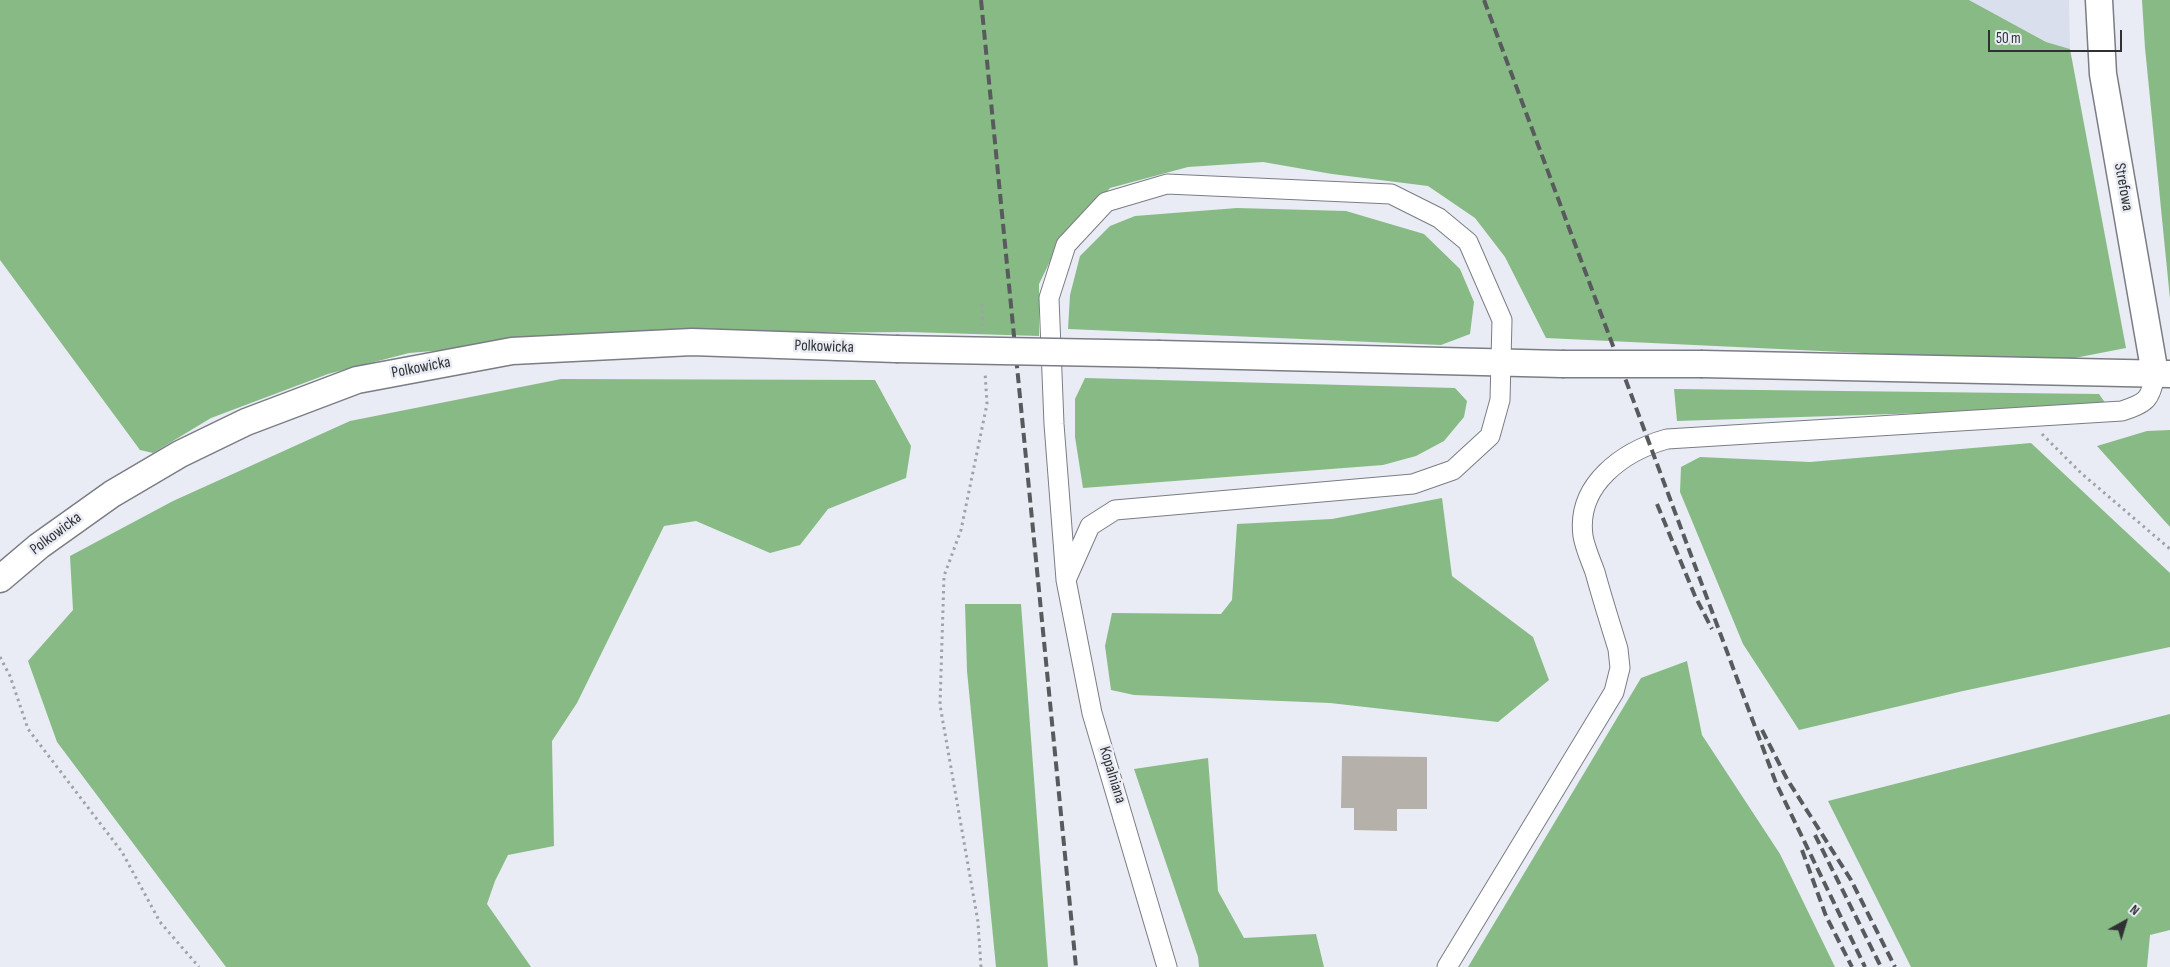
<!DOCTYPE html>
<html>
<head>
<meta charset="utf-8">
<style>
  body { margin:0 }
  #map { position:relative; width:2170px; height:967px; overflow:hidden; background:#e9ecf4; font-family:"Sofia Sans Condensed",sans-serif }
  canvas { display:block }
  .north { position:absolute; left:2100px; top:897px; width:50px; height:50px; -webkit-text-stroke:4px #e9ecf4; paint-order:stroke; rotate:39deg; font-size:14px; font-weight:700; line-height:20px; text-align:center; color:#2f3133 }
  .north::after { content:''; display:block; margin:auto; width:18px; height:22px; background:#2f3133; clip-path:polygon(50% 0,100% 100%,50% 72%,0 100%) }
  .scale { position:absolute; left:1988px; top:30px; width:134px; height:22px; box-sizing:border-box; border:2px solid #2f3133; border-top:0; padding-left:6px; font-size:15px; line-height:18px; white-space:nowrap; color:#2f3133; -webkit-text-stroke:4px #e9ecf4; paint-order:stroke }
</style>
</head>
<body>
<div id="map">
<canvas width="2170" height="967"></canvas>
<div class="north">N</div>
<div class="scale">50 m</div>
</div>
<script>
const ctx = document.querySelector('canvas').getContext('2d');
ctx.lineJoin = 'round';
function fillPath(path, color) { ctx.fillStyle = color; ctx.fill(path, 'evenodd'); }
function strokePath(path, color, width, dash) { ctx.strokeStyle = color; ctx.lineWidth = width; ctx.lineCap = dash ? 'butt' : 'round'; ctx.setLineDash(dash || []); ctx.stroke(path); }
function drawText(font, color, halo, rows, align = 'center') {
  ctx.font = font + ' "Sofia Sans Condensed",sans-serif'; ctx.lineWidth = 5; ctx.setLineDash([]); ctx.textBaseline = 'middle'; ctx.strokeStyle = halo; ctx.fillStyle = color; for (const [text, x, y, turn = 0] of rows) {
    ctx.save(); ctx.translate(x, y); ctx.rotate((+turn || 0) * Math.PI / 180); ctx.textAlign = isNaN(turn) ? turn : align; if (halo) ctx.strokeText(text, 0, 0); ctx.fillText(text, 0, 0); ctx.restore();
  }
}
fillPath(new Path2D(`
  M1969,0H2069L2070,49L2046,42Z`), '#dadfee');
fillPath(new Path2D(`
  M0,0H1969L2046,42L2070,49L2126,348L2054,362L1546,338L1505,257L1475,218L1428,186L1332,174L1263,162L1188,167L1110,188L1056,249L1039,284V336L909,332L754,333L563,340L409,353L328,374L211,418L153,453L140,450L0,260Z
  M2142,0H2170V299L2145,48Z
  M1237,208L1346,211L1424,234L1460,269L1474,302L1470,334L1441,345L1068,329L1070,295L1080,256L1110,226L1135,216Z
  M1085,378L1455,388L1467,401L1464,417L1444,441L1416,456L1383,465L1083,488L1075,437V399Z
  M561,379L875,380L911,446L906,478L828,509L800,545L770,553L696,521L664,526L577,703L552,741L554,846L508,855L495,881L487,904L531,967H226L57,742L28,661L73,610L70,556L173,501L350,421Z
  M1674,389L2099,394L2106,404L2018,410L1677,421Z
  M2170,430V527L2097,446L2147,431Z
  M2031,443L2170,573V647L1963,691L1799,730L1743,644L1680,492L1681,467L1700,457L1810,462Z
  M1442,498L1452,576L1533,637L1549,680L1498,722L1330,703L1134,695L1111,690L1105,646L1112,613L1221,614L1232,600L1237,524L1332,519Z
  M965,604H1021L1048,967H996L967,671Z
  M1687,661L1702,735L1780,854L1835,967H1468L1641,678Z
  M2170,714V930L2150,935L2147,967H1911L1828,801Z
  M1208,758L1218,891L1244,938L1316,934L1324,967H1199L1198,957L1134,769Z`), '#88ba85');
fillPath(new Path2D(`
  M1342,756L1427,757V809H1397V831L1354,830V808H1341Z`), '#b6b0aa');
const street = new Path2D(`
  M1066,580L1090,526L1115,510L1413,484L1453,470L1490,436L1500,400L1502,320L1468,242L1439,218L1391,194L1167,184L1106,202L1066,245L1049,298L1054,424L1066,580L1092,713L1167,967
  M1447,967L1614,692L1620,668L1618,649C1610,623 1602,598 1595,572C1591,561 1585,548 1583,536C1576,484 1624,451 1667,439L2122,411C2146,403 2151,400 2155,374`);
const secondary = new Path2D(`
  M2099,0L2103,74L2155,374
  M1160,354L1562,364
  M1703,364L2170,374
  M0,579L39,546L112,494L180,454L246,422L357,380L512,351L692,342L896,349`);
strokePath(street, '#7a7d84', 21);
strokePath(secondary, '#7a7d84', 29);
strokePath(new Path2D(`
  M982,304L983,331
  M2042,434L2081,473L2170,549
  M0,657L10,676L28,729L122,852L160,922L199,967
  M981,967L978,922L940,705L944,576L961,530L987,404L985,372`), '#9fa2a7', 3, [2.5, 4]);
strokePath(street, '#fff', 19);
strokePath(secondary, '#fff', 26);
strokePath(new Path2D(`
  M981,0L1076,967
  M1484,0L1776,783L1865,967
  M1657,504L1695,596L1712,629
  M1762,730L1787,779L1851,880L1895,967
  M1815,835L1881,967
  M1802,850L1826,916L1852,967`), '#585a5d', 4, [10, 5]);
const secondaryBridge = new Path2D(`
  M896,349L1160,354
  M1562,364H1703`);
strokePath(secondaryBridge, '#7a7d84', 29, []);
strokePath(secondaryBridge, '#fff', 26);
drawText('16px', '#2f3133', '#e9ecf4', [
  ["Strefowa",2123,187,80],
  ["Polkowicka",824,347,2],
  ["Polkowicka",421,368,-11],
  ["Polkowicka",56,534,-37],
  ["Kopalniana",1112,775,73]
]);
</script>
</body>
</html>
